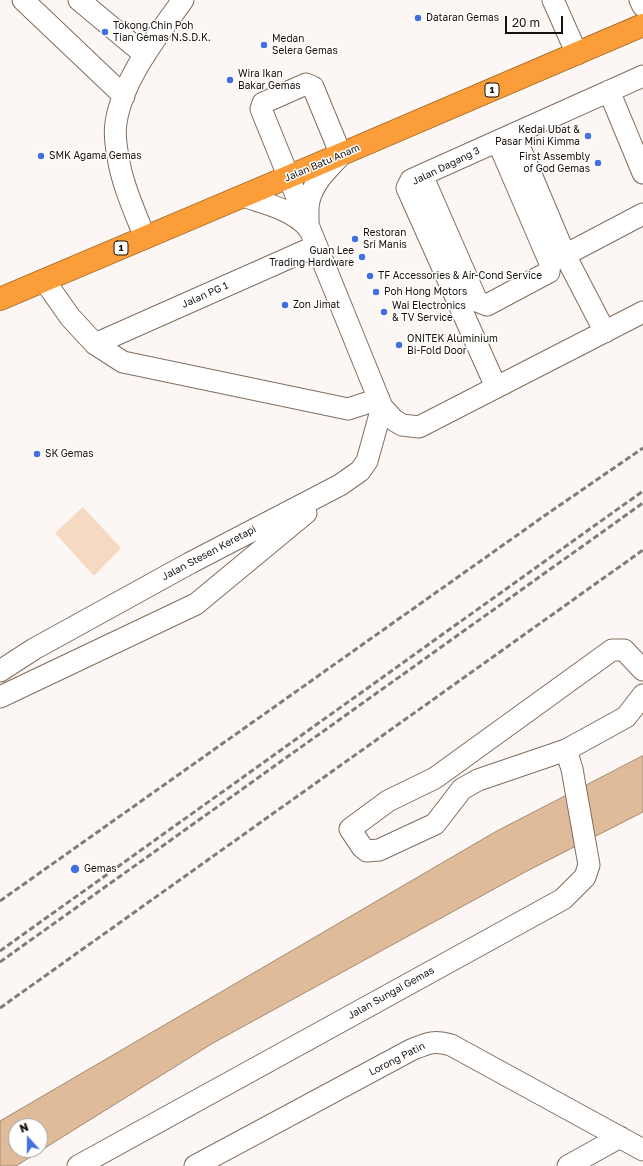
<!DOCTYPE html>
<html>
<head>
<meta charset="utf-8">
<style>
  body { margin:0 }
  #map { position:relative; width:643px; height:1166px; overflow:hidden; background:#fcf7f4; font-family:"Golos Text",sans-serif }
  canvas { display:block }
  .north { position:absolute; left:8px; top:1118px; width:40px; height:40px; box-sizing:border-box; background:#fff; border:1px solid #a3a09d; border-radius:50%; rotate:339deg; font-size:11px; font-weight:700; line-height:16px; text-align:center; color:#18110b }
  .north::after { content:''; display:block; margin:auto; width:14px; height:18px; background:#416fe0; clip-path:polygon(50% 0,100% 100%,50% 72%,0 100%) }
  .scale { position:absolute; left:505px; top:16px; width:58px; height:18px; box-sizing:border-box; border:2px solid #18110b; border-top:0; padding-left:5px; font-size:12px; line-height:14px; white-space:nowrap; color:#18110b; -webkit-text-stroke:3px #fff; paint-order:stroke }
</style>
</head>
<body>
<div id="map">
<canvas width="643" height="1166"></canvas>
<div class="north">N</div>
<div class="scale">20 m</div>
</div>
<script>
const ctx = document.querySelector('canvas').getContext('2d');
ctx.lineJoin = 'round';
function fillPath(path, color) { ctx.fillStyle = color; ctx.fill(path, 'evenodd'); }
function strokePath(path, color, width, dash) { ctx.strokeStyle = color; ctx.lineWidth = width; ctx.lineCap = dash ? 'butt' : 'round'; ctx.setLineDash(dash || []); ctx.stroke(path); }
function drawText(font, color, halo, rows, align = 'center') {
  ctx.font = font + ' "Golos Text",sans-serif'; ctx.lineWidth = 3; ctx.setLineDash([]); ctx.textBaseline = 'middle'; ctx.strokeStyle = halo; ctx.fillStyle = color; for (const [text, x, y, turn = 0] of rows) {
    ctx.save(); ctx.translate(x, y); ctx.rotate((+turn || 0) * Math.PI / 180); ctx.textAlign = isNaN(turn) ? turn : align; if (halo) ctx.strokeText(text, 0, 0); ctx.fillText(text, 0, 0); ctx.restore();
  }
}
fillPath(new Path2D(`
  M83,507L121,548L94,576L55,533Z`), '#f5dac3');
const water = new Path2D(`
  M643,756V812L527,871L213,1043L16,1166H0V1121L495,832ZM16,1126H40V1150H16Z`);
fillPath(water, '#e0bb9a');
strokePath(water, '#a4886f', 1);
const minor = new Path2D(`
  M23,0L124,96
  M79,0L145,55
  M553,0L577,54
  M640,0L643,6
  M609,91L643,173
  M514,134L565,255L605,332
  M422,175L477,301L487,305L549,272L550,263L498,142
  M243,196C266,204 291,209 308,227
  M308,228C308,221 308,215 308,208C309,186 327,170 341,155L313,87L306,84L263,103L261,109L382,407L394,420L402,425L419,427L643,312
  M145,238C135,212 122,184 118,157C116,146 114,134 116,123C122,80 158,35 183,0
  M565,255L643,214
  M44,280L70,317L95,344L123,362L348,409L379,399
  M95,344L316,246
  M496,387L407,188L411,180L422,175L643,76
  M643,670L624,650H612L435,778L388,801L350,829L362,847L367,851L379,850L435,824L462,789L478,780L566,750L626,717L643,695
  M0,671L34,649L190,563L340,485L360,471L367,461L382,407
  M0,697L196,604L306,513
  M78,1166L563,899L585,877L589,865L572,769L566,750
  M195,1166L411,1050C428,1043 434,1040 451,1045L643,1150
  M568,1166L620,1137`);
const highway = new Path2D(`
  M0,299L288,177L643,25`);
strokePath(minor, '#816e5e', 23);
strokePath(highway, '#ac6d29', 24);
strokePath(minor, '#fff', 21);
strokePath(highway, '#fb9e39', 22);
strokePath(new Path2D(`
  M0,901L547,514L643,448
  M0,951L643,491
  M0,962L643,503
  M0,1008L643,550`), '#827c78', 3, [6, 3]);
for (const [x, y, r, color] of [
  [418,18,4,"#416fe0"],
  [105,32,4,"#416fe0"],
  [264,45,4,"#416fe0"],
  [230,80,4,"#416fe0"],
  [588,136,4,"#416fe0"],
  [41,156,4,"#416fe0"],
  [598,163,4,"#416fe0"],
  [355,239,4,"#416fe0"],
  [362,257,4,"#416fe0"],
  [370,276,4,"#416fe0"],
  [376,292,4,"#416fe0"],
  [285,305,4,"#416fe0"],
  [384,312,4,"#416fe0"],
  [399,345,4,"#416fe0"],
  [37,454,4,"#416fe0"],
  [75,869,5,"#416fe0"]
]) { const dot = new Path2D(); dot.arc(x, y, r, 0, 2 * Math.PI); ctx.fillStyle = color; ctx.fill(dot); strokePath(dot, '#fff', 1.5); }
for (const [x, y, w] of [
  [492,90,14],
  [121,248,14]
]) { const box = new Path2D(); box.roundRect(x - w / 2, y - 7, w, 14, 3); ctx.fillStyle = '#fff'; ctx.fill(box); strokePath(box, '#18110b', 1); }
drawText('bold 9px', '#18110b', null, [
  ["1",492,90],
  ["1",121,248]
]);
drawText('10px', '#18110b', '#fff', [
  ["Dataran Gemas",426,18],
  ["Tokong Chin Poh",113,26],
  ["Tian Gemas N.S.D.K.",113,38],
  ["Medan",272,39],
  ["Selera Gemas",272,51],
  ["Wira Ikan",238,74],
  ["Bakar Gemas",238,86],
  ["Kedai Ubat &",580,130,"right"],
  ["Pasar Mini Kimma",580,142,"right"],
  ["SMK Agama Gemas",49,156],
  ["First Assembly",590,157,"right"],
  ["of God Gemas",590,169,"right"],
  ["Restoran",363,233],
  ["Sri Manis",363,245],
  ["Guan Lee",354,251,"right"],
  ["Trading Hardware",354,263,"right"],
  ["TF Accessories & Air-Cond Service",378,276],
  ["Poh Hong Motors",384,292],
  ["Zon Jimat",293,305],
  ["Wai Electronics",392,306],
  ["& TV Service",392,318],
  ["ONITEK Aluminium",407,339],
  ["Bi-Fold Door",407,351],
  ["SK Gemas",45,454],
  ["Gemas",84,869]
], 'left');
drawText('10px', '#18110b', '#fff', [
  ["Jalan Batu Anam",322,163,-23],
  ["Jalan Dagang 3",446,166,-26],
  ["Jalan PG 1",205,295,-24],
  ["Jalan Stesen Keretapi",209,553,-28],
  ["Jalan Sungai Gemas",391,993,-29],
  ["Lorong Patin",397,1059,-27]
]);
</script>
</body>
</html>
